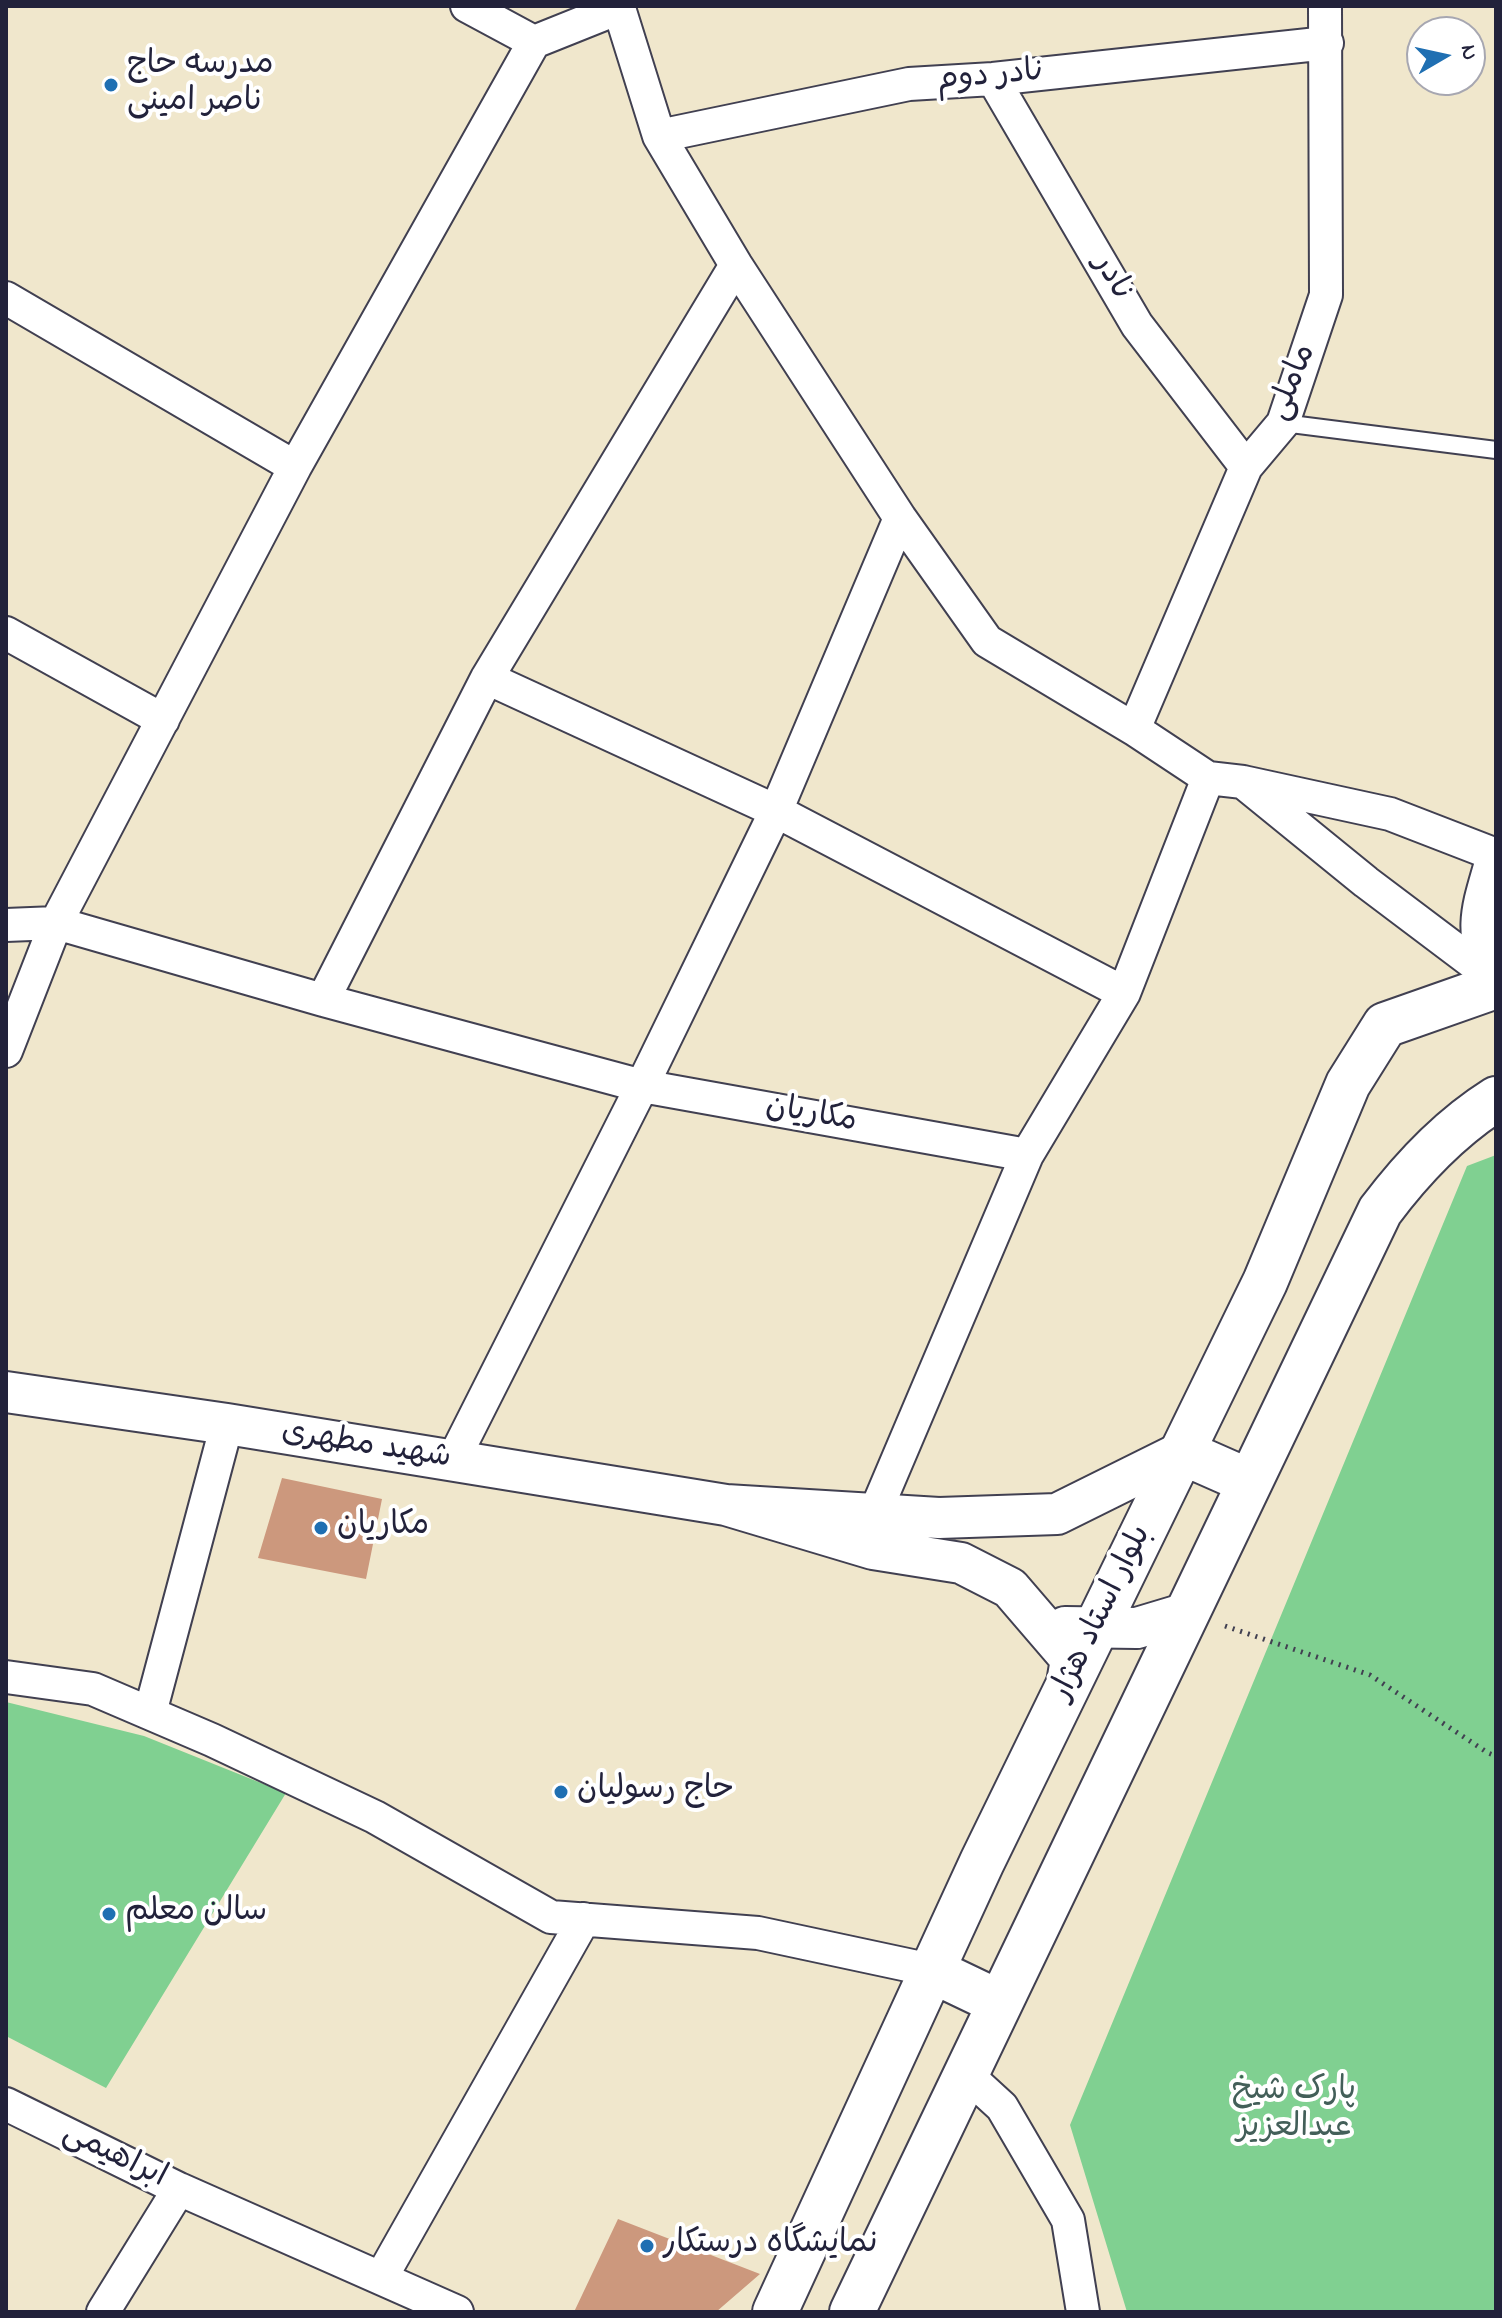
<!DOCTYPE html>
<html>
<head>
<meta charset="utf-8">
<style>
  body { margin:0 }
  #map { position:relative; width:1502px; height:2318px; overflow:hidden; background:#f0e7cc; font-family:"Indie Flower",sans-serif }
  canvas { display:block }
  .frame { position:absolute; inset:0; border:8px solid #22223b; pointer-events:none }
  .north { position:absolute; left:1406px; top:16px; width:80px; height:80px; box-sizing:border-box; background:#fff; border:2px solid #a7a7b1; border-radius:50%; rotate:81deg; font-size:22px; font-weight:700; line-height:32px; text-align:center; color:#22223b }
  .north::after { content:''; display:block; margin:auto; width:28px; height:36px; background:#1f6fb2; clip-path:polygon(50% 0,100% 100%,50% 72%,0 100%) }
</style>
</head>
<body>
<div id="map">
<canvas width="1502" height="2318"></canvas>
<div class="frame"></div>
<div class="north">N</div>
</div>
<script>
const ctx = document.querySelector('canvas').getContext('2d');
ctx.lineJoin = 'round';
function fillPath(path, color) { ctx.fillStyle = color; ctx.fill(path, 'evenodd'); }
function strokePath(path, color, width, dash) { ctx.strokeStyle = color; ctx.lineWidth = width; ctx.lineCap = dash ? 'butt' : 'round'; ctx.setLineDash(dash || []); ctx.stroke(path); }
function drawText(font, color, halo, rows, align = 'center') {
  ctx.font = font + ' "Indie Flower","Playpen Sans Arabic",sans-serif'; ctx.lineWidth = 8; ctx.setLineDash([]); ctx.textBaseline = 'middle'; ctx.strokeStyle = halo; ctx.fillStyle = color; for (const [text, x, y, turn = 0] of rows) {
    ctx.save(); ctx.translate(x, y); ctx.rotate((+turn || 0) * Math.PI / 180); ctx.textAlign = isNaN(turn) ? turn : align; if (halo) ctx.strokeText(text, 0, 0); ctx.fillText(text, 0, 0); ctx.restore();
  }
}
fillPath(new Path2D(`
  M1496,1155V2312H1127L1070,2125L1467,1166Z
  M6,1702L144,1736L286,1793L106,2088L6,2036Z`), '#80d091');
fillPath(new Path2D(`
  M282,1478L382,1499L366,1579L258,1558Z
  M618,2219L760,2274L716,2312H574Z`), '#cc987d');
const service = new Path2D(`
  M1283,423L1496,450`);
const minor = new Path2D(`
  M467,6L534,42L619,8
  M619,8L659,136L736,265L900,518L987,641L1134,729L1208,778L1243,782
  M993,79L1137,325L1246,467
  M659,136L909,84L993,79L1327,43
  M6,298L295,467
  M6,633L163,720
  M487,678L776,811L1124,993
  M1134,729L1246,467L1283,423L1326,295L1325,6
  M1496,855L1390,814L1243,782L1366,882L1496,980
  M6,925L56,923L323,1000L642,1086L1027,1155L1124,993L1208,778
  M323,1000L487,678L736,265
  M6,1051L56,923L295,467L534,42
  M452,1462L642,1086L776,811L900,518
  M874,1515L1027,1155
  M6,1677L93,1689L212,1740L375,1817L551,1917L758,1933L931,1970
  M150,1713L227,1424
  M966,2074L1002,2107L1068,2220L1083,2312
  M6,2104L179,2189L457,2312
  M381,2278L584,1919
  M103,2312L179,2189`);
const tertiary = new Path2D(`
  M6,1392L227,1424L726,1505
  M1065,1627L1137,1628L1187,1613
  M1066,1689L1071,1659L1010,1588L961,1563L873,1549L726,1505L939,1518L1057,1514L1182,1452`);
const secondary = new Path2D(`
  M1496,867C1484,909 1475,931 1496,973
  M1182,1452L1250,1482
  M931,1970L1000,2003
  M775,2312L982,1862L1265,1282L1348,1084L1385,1025L1496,986
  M852,2312L1380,1211C1413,1167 1450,1128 1496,1099`);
strokePath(service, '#414051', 20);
strokePath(minor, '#414051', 36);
strokePath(tertiary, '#414051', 44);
strokePath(secondary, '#414051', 48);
strokePath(new Path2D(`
  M1225,1626L1370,1675L1488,1753L1496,1756`), '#414051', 5, [2, 6]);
strokePath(service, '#fff', 16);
strokePath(minor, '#fff', 32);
strokePath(tertiary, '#fff', 40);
strokePath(secondary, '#fff', 44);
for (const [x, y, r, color] of [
  [111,85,8,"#1f6fb2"],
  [321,1528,8,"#1f6fb2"],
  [561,1792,8,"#1f6fb2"],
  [109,1914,8,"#1f6fb2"],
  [647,2246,8,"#1f6fb2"]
]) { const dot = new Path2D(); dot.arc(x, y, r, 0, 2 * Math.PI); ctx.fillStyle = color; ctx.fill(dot); strokePath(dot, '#fff', 3); }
drawText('32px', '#22223b', '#fff', [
  ["مدرسه حاج",127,67],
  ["ناصر امینی",127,104],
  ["مکاریان",337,1528],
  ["حاج رسولیان",577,1792],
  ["سالن معلم",125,1914],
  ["نمایشگاه درستکار",663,2246]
], 'left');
drawText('32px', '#22223b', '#fff', [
  ["نادر دوم",991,78,-5],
  ["نادر",1111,279,60],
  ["ماملی",1294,383,-68],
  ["مکاریان",811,1116,10],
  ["شهید مطهری",366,1447,9],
  ["بلوار استاد هژار",1103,1614,-64],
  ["ابراهیمی",114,2157,26]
]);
drawText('32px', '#435f59', '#fff', [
  ["پارک شیخ",1294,2093],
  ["عبدالعزیز",1294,2130]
]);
</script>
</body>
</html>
